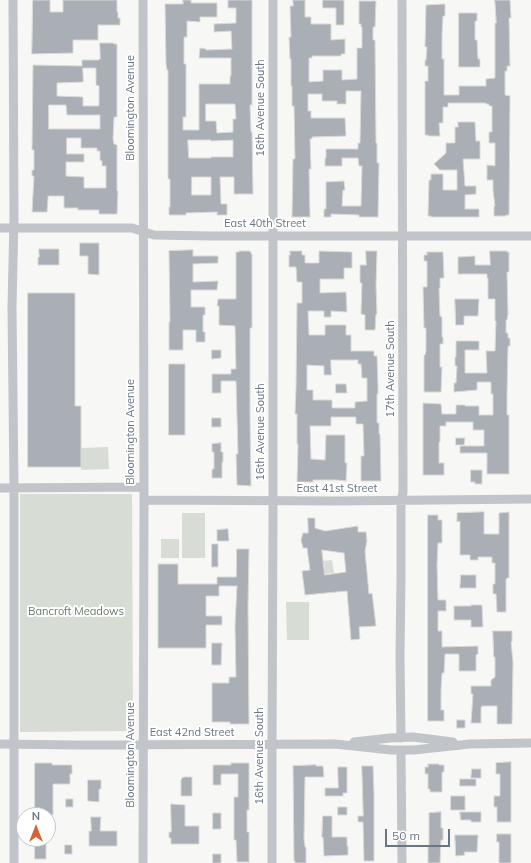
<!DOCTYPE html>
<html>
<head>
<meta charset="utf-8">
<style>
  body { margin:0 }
  #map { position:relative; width:531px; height:863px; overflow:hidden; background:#f7f7f5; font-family:Mulish,sans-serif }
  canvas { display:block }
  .north { position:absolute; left:16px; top:807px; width:40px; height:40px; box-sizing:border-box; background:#fff; border:1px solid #c3c8cd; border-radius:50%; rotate:0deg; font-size:11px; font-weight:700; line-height:16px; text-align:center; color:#697683 }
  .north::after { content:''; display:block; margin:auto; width:14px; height:18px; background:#d66236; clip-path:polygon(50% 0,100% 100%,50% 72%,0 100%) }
  .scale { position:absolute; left:385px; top:829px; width:65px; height:18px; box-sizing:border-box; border:2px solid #697683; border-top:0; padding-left:5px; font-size:12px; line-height:14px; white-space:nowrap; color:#697683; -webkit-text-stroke:3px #fff; paint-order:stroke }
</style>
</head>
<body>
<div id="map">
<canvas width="531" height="863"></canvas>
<div class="north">N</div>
<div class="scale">50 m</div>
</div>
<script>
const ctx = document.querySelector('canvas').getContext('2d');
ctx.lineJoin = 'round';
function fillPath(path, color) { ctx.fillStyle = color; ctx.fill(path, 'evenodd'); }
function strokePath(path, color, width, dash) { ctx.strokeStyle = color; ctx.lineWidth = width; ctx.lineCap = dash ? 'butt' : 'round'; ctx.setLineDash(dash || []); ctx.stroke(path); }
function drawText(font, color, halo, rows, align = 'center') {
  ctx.font = font + ' Mulish,sans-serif'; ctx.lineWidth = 4; ctx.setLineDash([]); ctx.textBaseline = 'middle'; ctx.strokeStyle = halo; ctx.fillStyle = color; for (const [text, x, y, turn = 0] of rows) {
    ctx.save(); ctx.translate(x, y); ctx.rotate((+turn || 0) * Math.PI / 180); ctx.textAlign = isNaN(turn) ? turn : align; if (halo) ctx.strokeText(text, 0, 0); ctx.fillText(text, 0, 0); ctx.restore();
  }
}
fillPath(new Path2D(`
  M108,447L109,469L81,470V448Z
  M20,494H132L133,731L20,732Z
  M182,513H205V558H182Z
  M161,539H179V558H161Z
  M332,560L334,573L325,574L324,561Z
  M286,602H309V640H287Z`), '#d7dcd4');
const building = new Path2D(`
  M33,0H50V12H63V0H117V12H118V18H120V25H98V40H73V53L32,54Z
  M183,0H191V3H217V17H200V22L187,21V37H184V64H186V117H183V130H199V84H230V76H231V58H199L200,48L206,49V50L232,49L231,31L214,32V24L236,23V8H228V0H252V105H250L251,132H252L253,194H234V177H220L221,204H227V215H217V212L186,213V215H169V207H170V179H168V70H167L166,64L165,4H183ZM206,104H235L236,119H233V132L217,133L216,121H206ZM188,140H211V141L233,140V157H211V158H189ZM192,177H211V195H192Z
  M293,0H305V17H311V24H331V40L345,39V54H341V56H312V58H309V82L323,81V70H342V80L357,79V48H362V27H361V24H359V1H376L375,27H373V40H375L376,143H377V163H379L378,217H359V215L331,214V217H324V209H326V182L344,181L345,190H343L342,206H361L362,166H359L358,158H342V166H325V158H326V149H358V143H360L361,91H346V104H337V101H322V94H308V111H311V118H345L346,136L312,137V139H310L311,169H309L310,217H292L293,159H295L294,106H292V86H291V59H290L289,37H291L290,6H293Z
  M323,0H344V25H336V8H323Z
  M495,0H510L511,18H509L510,66H507V71H505V95L510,96L509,215H506V216H494V206H495L493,190V180H487V165L495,166V143H489V132H492V106H489V104H486V103H448V107H443V123H439L440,136H428V135H425V81H428V66H425V60H426L427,47H425L426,5L445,4V16H443L442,34V59H444V95H459V86H486V79L495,78V23H496Z
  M459,13H477V21H475V40H477L478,59H480V67H459Z
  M100,43H114V44H117V117H114V118L113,139L114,144L117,145V191H118L117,214H99V210H78V208H64V196H48V199L47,212H32L34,176H32V170H34V150H32L33,65L82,66V60H99V59H100ZM83,68H96V85L99,86V106H83V97L57,96V83L83,82ZM49,105H66L67,115H100V129H49ZM67,138H81V148H97V151H100V160L102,161V166H106V188H84V177L66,176V162H84V154H67Z
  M458,122H475L476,141H480V159H463L465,186H476V194L465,195V209H479V217H431V216H428L429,180H431V174H443V190H457V170H440L434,164L446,153V143H455V127H458Z
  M80,243H99V275L88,274V256H80Z
  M39,249H59V265H38V257H39Z
  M193,250V256H218V263L193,264V282L218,281L217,290H191V307H205V315H203V332H205V342H196V330H183V350H169V322H170L169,251Z
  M239,251H250V252H251V254H252V328H250V419L251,486L237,485L236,454H238L236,381H221V393H212V374H231V369H236L235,326L219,325V306H217L218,299H236V252H239Z
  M290,251H302V255H305V263H319V251L352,252V268H344V279H320V293L346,292L347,312L331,311V317H324V311H308L309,335H325V325H346V335H351V351H374V356H377L378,385V394H377V423H379V434H380L381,481H361V456H364L363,424H356V417H331V426H310L311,459L325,460L326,435H345V463H347L346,481L337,480H313V482H297L298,444H297V414H295L296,388L297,303H302V282H297L296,267H289V255H290ZM331,360H358V364H361L362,378H367V401L355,402V408H332V400H313V390H307V365L324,366V375H331Z
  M366,251H377L376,286L377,314H376L375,330H365V315L361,314L362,283H360V265H366Z
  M490,251H507V252H509V272H507L508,314L507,320H506V333H508V338H510V346H508L507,394V415H509V474H487V453H460V446H484V430H473V422H446V426H440V442H439V463H444V475H423V403L441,404L442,414H456V405H465V406H479V415H493V394H491V382H477V390L454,392V383H456L457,366H455V357H456V341H479V350H465V373H487L486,351H495L496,321H495V299H488V278H487V274H458V257L475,256V265H490Z
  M427,252H443L444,278H440V288H439L440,316L442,317V337H443V344H440V367H442L441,392H424V355H425L426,351V328H424L423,287H427V261H424V255H427Z
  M28,293H75V406H81V467H28Z
  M455,299H479L478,316H464V325H456Z
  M212,350H221V358L212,359Z
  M169,364H185V435H169Z
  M336,384H346L347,393H336Z
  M212,418H221V427H212Z
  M456,438H465L464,445H456Z
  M221,443V452H223V462H222V478H212V469H214V452H212V444Z
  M471,470H482V484H475V482H471Z
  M484,512V534H499V513L509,512V578H507L506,579V612H497L496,594H493V584H495V563H492V557H478V560H470V555H460V521L457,522V513Z
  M428,515H438V520H442V543H438L437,565L438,600H446V611H438V631H442V647L478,646V654L476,655V671H459V654H445L444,673H442L441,690V710H444V721H428Z
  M308,518H315V528L325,531L358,526V532H366L367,541L365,551L369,594L372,593L376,626L359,627L360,639L351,640L347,591L305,595L302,571L310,570L307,548H303L301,540L303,533H308ZM322,550L344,553L346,572L325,575Z
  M228,529L229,541H217V530Z
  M212,544H218V567H212Z
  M237,549H249L248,607L249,724H230V722H212V683H229V677H236L235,626L237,586H219V596H206V616H222V625H206V648H158V564H178V584H217V577H236Z
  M461,575H476V588H460Z
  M471,605H482L483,627H471V620H454V606H471Z
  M493,631H512V642H511L513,662L512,724H497V706H482V707H481V723H471L473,694H471V686H491V680L495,677V657H494Z
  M212,643H222L221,665H212Z
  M457,720H465V728H457Z
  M511,762V822H497V807H494V796H500V774H496V763Z
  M35,763H52V765H72V774H70V784H53V815H35Z
  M231,763H249V810H247V832H249V862H237L236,840H234V797H238V774H221V785H213V765H231Z
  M428,764H439V765H444V772H442V792H430V789H428V774H425V767H428Z
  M316,765V766H323L324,777H305L304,839L305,847H306V863H295V861H294L293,766Z
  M362,766H373L374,793V861H364L363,822H358V816H363Z
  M338,767H347V793H343V796H325V788H338Z
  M472,769H481V778H471Z
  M185,777H192V796H181V780L182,778Z
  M460,779H476V786H460Z
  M88,780H101V789H99V802L88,801Z
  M451,796H465V810H451Z
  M66,799H73V807H66Z
  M171,804L185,805V826H199V844H171V838H169V832H171Z
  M338,807H347V815H338Z
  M441,812V828H443V840H441L440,863H428V847L429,845V813Z
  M460,812H481V822H471V820H461Z
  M213,813H221V829H213Z
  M323,816H332V837H347V846H348V855L324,856L323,837H322Z
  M91,817H101L100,831H117V846H89V831H91Z
  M497,834H511V863H499V842H497Z
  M455,835H478L477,852H464L465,855L456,856Z
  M35,839H46V859H35Z
  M65,845H72V854H65Z
  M213,854H221V863H213Z`);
fillPath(building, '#a9afb5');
strokePath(building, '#d9d9d7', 1);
strokePath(new Path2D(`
  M13,0L14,219L12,307L14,488V863
  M0,228H132L154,235L210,236H531
  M0,488L143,487
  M144,500L336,501L531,499
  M401,738L400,656L401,578V501L403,492L402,0
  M354,742L390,738L413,737L453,742
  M0,744L76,745L335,744L391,750H414L470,744L531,743
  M401,750L402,863
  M143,863L144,503L143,0
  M272,863V756L273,510V0`), '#c1c4c8', 9);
drawText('11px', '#697683', '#fff', [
  ["Bloomington Avenue",131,108,-90],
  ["16th Avenue South",261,108,-90],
  ["East 40th Street",265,224],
  ["17th Avenue South",391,369,-90],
  ["Bloomington Avenue",131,432,-90],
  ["16th Avenue South",261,432,-90],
  ["East 41st Street",337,489],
  ["East 42nd Street",192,733],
  ["Bloomington Avenue",131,755,-90],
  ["16th Avenue South",260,756,-90]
]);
drawText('11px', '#6a7b67', '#fff', [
  ["Bancroft Meadows",76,612]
]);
</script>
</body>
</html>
